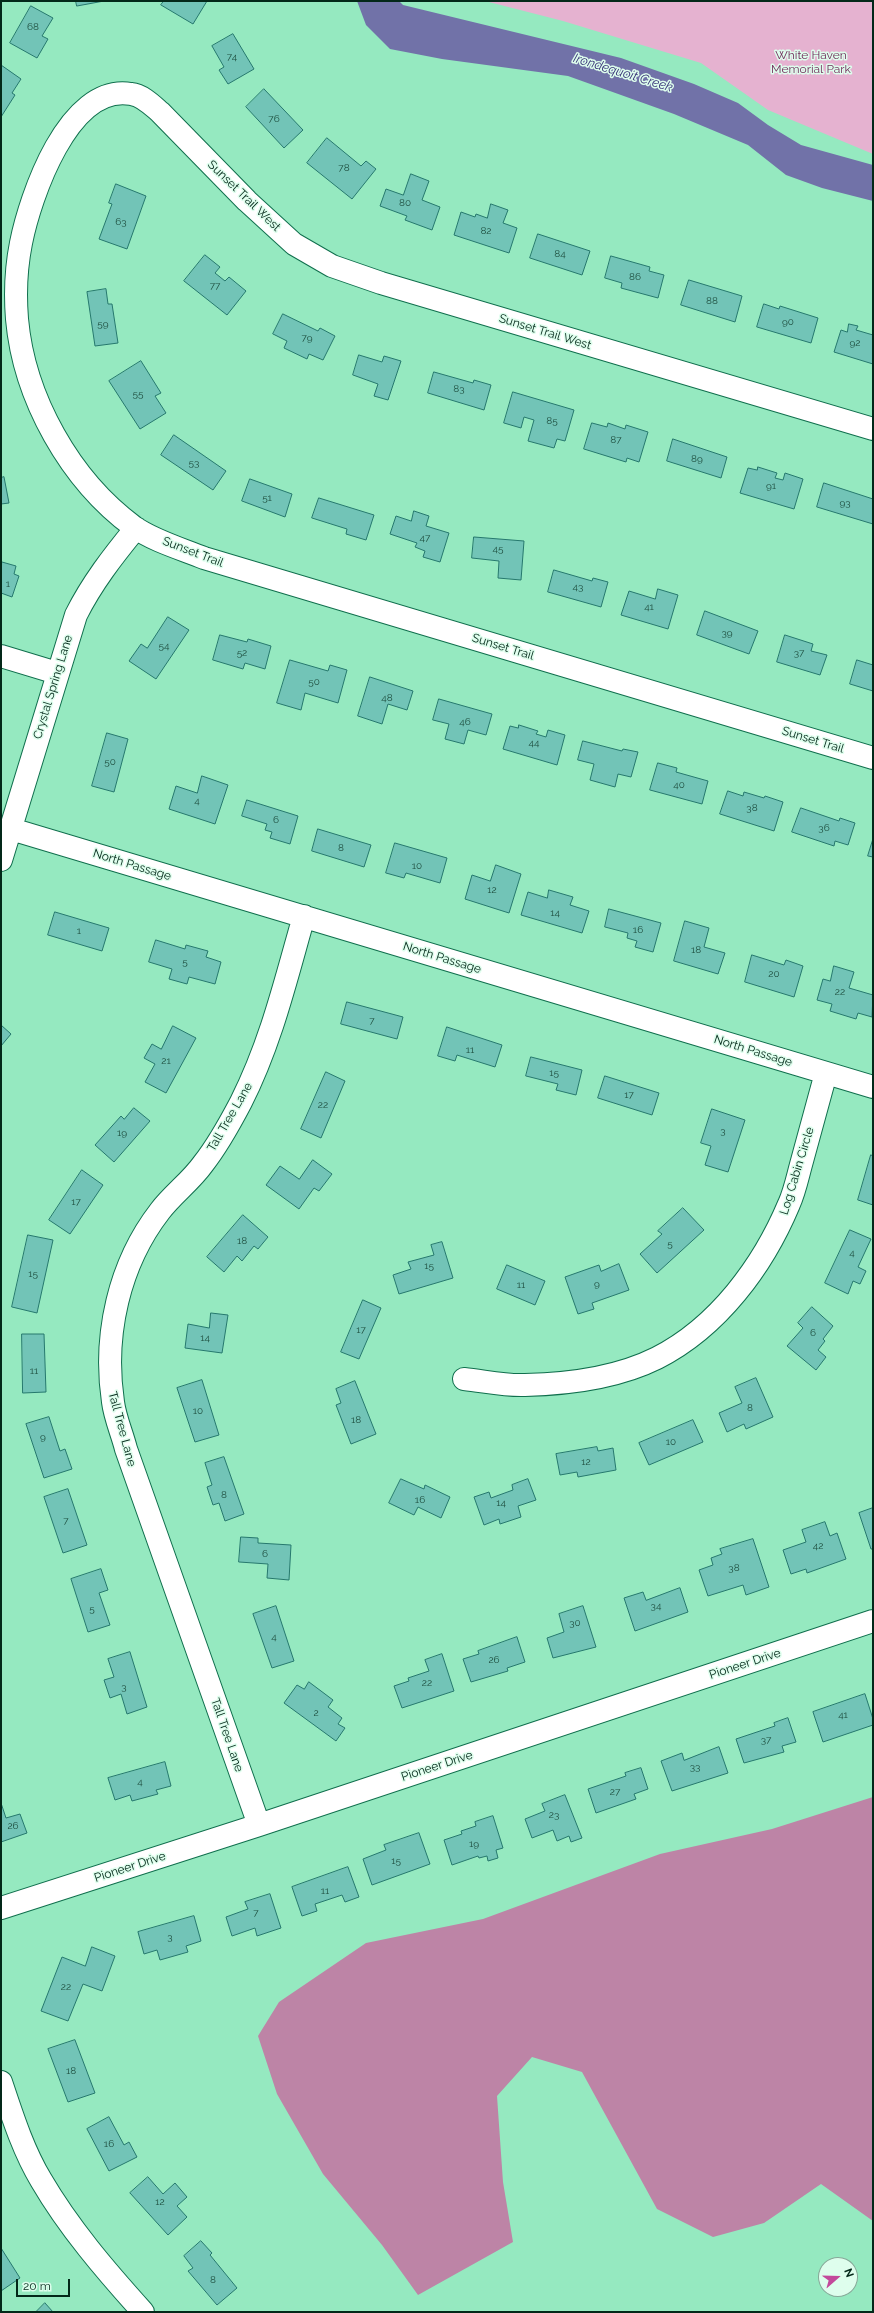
<!DOCTYPE html>
<html>
<head>
<meta charset="utf-8">
<style>
  body { margin:0 }
  #map { position:relative; width:874px; height:2313px; overflow:hidden; background:#95e9c0; font-family:Raleway,sans-serif }
  canvas { display:block }
  .frame { position:absolute; inset:0; border:2px solid #032819; pointer-events:none }
  .north { position:absolute; left:818px; top:2257px; width:40px; height:40px; box-sizing:border-box; background:#defeed; border:1px solid #86a898; border-radius:50%; rotate:70deg; font-size:11px; font-weight:700; line-height:16px; text-align:center; color:#032819 }
  .north::after { content:''; display:block; margin:auto; width:14px; height:18px; background:#c3499b; clip-path:polygon(50% 0,100% 100%,50% 72%,0 100%) }
  .scale { position:absolute; left:16px; top:2279px; width:54px; height:18px; box-sizing:border-box; border:2px solid #032819; border-top:0; padding-left:5px; font-size:12px; line-height:14px; white-space:nowrap; color:#032819; -webkit-text-stroke:3px #defeed; paint-order:stroke }
</style>
</head>
<body>
<div id="map">
<canvas width="874" height="2313"></canvas>
<div class="frame"></div>
<div class="north">N</div>
<div class="scale">20 m</div>
</div>
<script>
const ctx = document.querySelector('canvas').getContext('2d');
ctx.lineJoin = 'round';
function fillPath(path, color) { ctx.fillStyle = color; ctx.fill(path, 'evenodd'); }
function strokePath(path, color, width, dash) { ctx.strokeStyle = color; ctx.lineWidth = width; ctx.lineCap = dash ? 'butt' : 'round'; ctx.setLineDash(dash || []); ctx.stroke(path); }
function drawText(font, color, halo, rows, align = 'center') {
  ctx.font = font + ' Raleway,sans-serif'; ctx.lineWidth = 3; ctx.setLineDash([]); ctx.textBaseline = 'middle'; ctx.strokeStyle = halo; ctx.fillStyle = color; for (const [text, x, y, turn = 0] of rows) {
    ctx.save(); ctx.translate(x, y); ctx.rotate((+turn || 0) * Math.PI / 180); ctx.textAlign = isNaN(turn) ? turn : align; if (halo) ctx.strokeText(text, 0, 0); ctx.fillText(text, 0, 0); ctx.restore();
  }
}
fillPath(new Path2D(`
  M485,1H873V154L768,110L701,63L563,21Z`), '#e5b2d0');
fillPath(new Path2D(`
  M873,1797V2221L821,2184L764,2223L713,2237L657,2209L582,2072L532,2057L497,2096L503,2182L513,2242L418,2295L382,2245L323,2174L277,2094L258,2036L279,2002L366,1943L483,1919L660,1854L772,1829Z`), '#bd84a6');
fillPath(new Path2D(`
  M357,1H399L403,5L621,58L694,84L738,103L768,125L801,145L873,165V201L822,188L786,175L748,145L674,114L568,76L442,59L390,49L366,25Z`), '#7172a8');
const building = new Path2D(`
  M76,1H104L77,6Z
  M164,1H207L193,24L161,5Z
  M31,6L53,18L42,36L48,39L37,58L10,43Z
  M233,34L254,69L228,84L219,70L224,67L212,46Z
  M1,65L21,79L12,93L15,95L1,117Z
  M264,89L303,130L284,148L246,107Z
  M327,138L361,166L366,161L376,169L352,199L307,163Z
  M411,174L429,181L422,200L440,207L432,230L405,220L407,216L380,206L386,189L403,195Z
  M116,184L146,196L127,249L99,239L112,204L109,203Z
  M491,204L508,210L503,223L517,228L509,253L454,235L461,212L475,217L476,214L487,218Z
  M538,234L590,251L582,275L530,258Z
  M205,255L220,267L215,273L225,281L229,277L246,291L227,315L184,281Z
  M611,256L650,267L649,271L664,275L658,298L621,288L622,283L605,278Z
  M689,280L742,296L735,322L681,305Z
  M106,289L108,304H112L118,343L95,346L87,292Z
  M764,304L779,309L780,306L818,318L811,343L757,327Z
  M283,314L318,331L320,328L335,336L323,360L309,354L307,359L284,348L287,341L273,334Z
  M849,324L858,326L856,330L873,335V364L834,352L841,330L847,332Z
  M359,355L382,362L384,356L401,361L388,400L374,396L378,384L353,375Z
  M141,361L161,393L155,396L166,413L140,429L109,381Z
  M434,372L473,383L474,380L491,385L484,410L428,393Z
  M513,392L574,410L565,441L557,439L554,448L528,441L534,420L524,417L521,428L504,423Z
  M592,423L607,427L608,423L625,429L626,425L648,432L639,462L627,458L626,462L584,449Z
  M174,435L226,471L213,490L161,455Z
  M673,439L727,457L721,478L667,461Z
  M758,467L777,473L775,478L783,480L785,473L803,479L794,509L740,493L748,468L757,470Z
  M4,477L9,503L1,504V478Z
  M250,479L292,494L285,517L242,501Z
  M824,483L873,499V524L817,507Z
  M319,498L374,515L366,540L346,534L347,529L312,518Z
  M414,511L429,516L426,526L449,533L440,562L423,557L425,551L415,547L417,543L390,534L396,516L411,521Z
  M474,537L524,541L521,580L498,578L499,561L472,558Z
  M2,562L16,566L14,574L19,576L12,597L1,593Z
  M554,570L592,581L593,578L608,582L601,607L548,592Z
  M658,589L678,595L668,629L621,615L629,591L655,599Z
  M705,611L758,631L749,654L697,635Z
  M168,617L189,630L156,679L129,661L141,644L147,648Z
  M220,635L247,642L248,639L271,646L265,669L245,663L243,669L213,660Z
  M785,635L813,644L811,651L827,655L820,675L777,662Z
  M290,660L328,671L330,665L347,670L338,703L305,693L301,710L277,703Z
  M857,660L873,665V691L850,684Z
  M370,677L413,691L407,710L388,704L382,724L358,716Z
  M439,699L492,714L486,735L468,730L464,744L445,739L449,724L433,720Z
  M519,725L538,731L536,734L546,737L548,730L565,735L557,765L503,749L510,726L518,728Z
  M107,733L128,739L114,792L92,786Z
  M583,741L622,751L623,749L638,752L631,777L618,774L615,787L590,780L594,764L578,760Z
  M658,763L677,768L676,772L708,781L702,804L650,790Z
  M202,776L228,785L215,824L169,809L176,786L197,793Z
  M728,791L743,796L744,792L764,798L765,796L783,802L774,831L720,814Z
  M247,800L298,816L290,844L270,838L272,832L265,830L267,824L242,816Z
  M801,808L839,821L840,818L855,823L848,845L835,841L834,846L792,832Z
  M318,829L371,845L364,867L312,851Z
  M873,839V857L868,856Z
  M395,843L447,858L440,883L406,873L404,878L386,873Z
  M496,865L521,874L509,913L465,899L472,875L490,881Z
  M549,890L573,897L570,905L589,911L582,933L521,915L528,892L547,898Z
  M609,909L661,923L653,952L635,947L637,941L627,938L628,933L605,927Z
  M55,912L109,928L102,951L48,935Z
  M685,921L709,928L704,947L725,953L718,974L674,961Z
  M156,940L185,949L186,945L208,951L206,957L221,962L215,984L189,977L187,984L169,979L172,969L149,962Z
  M752,955L784,965L786,960L803,966L794,997L745,982Z
  M834,966L854,972L849,988L873,995L872,1017L858,1013L856,1019L830,1011L832,1004L817,1000L823,979L830,981Z
  M347,1002L403,1017L397,1039L341,1024Z
  M1,1025L11,1034L1,1046Z
  M173,1026L196,1038L166,1093L145,1082L155,1064L144,1058L152,1044L161,1049Z
  M447,1027L502,1045L495,1067L457,1055L455,1061L438,1056Z
  M531,1057L582,1070L576,1095L556,1090L558,1084L526,1076Z
  M326,1072L345,1081L321,1138L301,1129Z
  M605,1076L659,1093L652,1115L598,1098Z
  M134,1108L150,1121L114,1162L95,1145L121,1116L124,1119Z
  M712,1109L745,1120L728,1172L705,1165L711,1146L701,1143Z
  M871,1155L873,1156V1205L858,1200Z
  M313,1160L332,1174L319,1191L314,1188L299,1209L266,1185L280,1166L299,1179Z
  M82,1170L103,1185L70,1234L49,1220Z
  M683,1208L704,1230L657,1273L640,1254L662,1234L658,1231Z
  M243,1215L268,1237L258,1249L254,1246L242,1261L237,1256L224,1272L207,1257Z
  M850,1230L871,1239L858,1267L866,1271L860,1284L853,1281L848,1294L825,1283Z
  M28,1235L53,1240L37,1313L12,1307Z
  M442,1242L453,1278L399,1294L393,1275L411,1269L408,1262L434,1255L431,1245Z
  M619,1264L629,1290L592,1303L594,1309L578,1314L565,1277L599,1265L601,1271Z
  M507,1265L545,1281L535,1305L497,1289Z
  M363,1300L381,1308L359,1359L341,1352Z
  M812,1307L833,1326L823,1339L825,1341L818,1350L826,1357L816,1370L787,1346L803,1328L798,1323Z
  M211,1313L228,1315L222,1353L185,1348L188,1324L209,1328Z
  M22,1334H44L46,1392L23,1393Z
  M756,1378L773,1417L746,1429L744,1424L727,1432L719,1413L742,1403L735,1387Z
  M202,1380L219,1435L195,1442L177,1388Z
  M355,1381L376,1434L351,1444L336,1405L341,1403L336,1389Z
  M49,1417L60,1451L65,1449L72,1469L44,1478L26,1424Z
  M693,1420L703,1442L649,1465L639,1443Z
  M597,1447L598,1451L613,1448L616,1470L578,1477L577,1472L560,1475L556,1454Z
  M224,1457L244,1514L225,1521L219,1503L213,1505L207,1487L212,1485L205,1463Z
  M401,1479L424,1489L425,1485L450,1497L441,1518L418,1507L414,1515L389,1503Z
  M528,1479L536,1500L518,1506L521,1517L500,1524L499,1519L484,1525L474,1497L489,1492L491,1498L513,1490L512,1485Z
  M68,1489L87,1545L63,1553L44,1497Z
  M873,1508V1549H871L859,1513Z
  M825,1522L830,1536L837,1533L846,1559L807,1573L806,1569L791,1574L783,1550L806,1542L802,1530Z
  M241,1537L258,1538V1543L291,1545L289,1580L267,1578L268,1564L239,1562Z
  M753,1539L769,1587L746,1595L743,1585L708,1596L699,1570L713,1565L711,1558L722,1554L720,1549Z
  M101,1569L108,1590L99,1593L110,1625L88,1632L71,1579Z
  M680,1588L688,1612L635,1631L624,1598L643,1592L646,1600Z
  M276,1606L294,1661L272,1668L253,1614Z
  M583,1606L596,1647L553,1658L547,1638L564,1632L559,1614Z
  M517,1637L525,1662L507,1668L508,1671L471,1682L463,1659L479,1654L478,1651Z
  M130,1652L147,1707L127,1714L121,1694L110,1698L104,1680L114,1677L108,1659Z
  M442,1654L454,1691L402,1708L394,1686L409,1681L408,1678L429,1671L425,1660Z
  M309,1682L333,1700L328,1707L342,1718L338,1724L345,1728L336,1741L284,1703L297,1685L304,1689Z
  M865,1694L873,1719V1725L823,1742L813,1712Z
  M788,1718L796,1742L782,1746L784,1752L744,1763L736,1739L775,1726L774,1723Z
  M719,1747L728,1773L672,1791L661,1761L682,1753L684,1760Z
  M165,1762L171,1786L156,1790L158,1794L132,1801L130,1795L115,1800L108,1778Z
  M641,1768L648,1789L634,1794L636,1799L596,1813L588,1789L626,1776L625,1773Z
  M565,1795L582,1838L571,1842L569,1836L557,1841L553,1830L532,1838L525,1819L545,1811L542,1804Z
  M1,1803L6,1818L20,1814L27,1833L1,1842Z
  M493,1816L503,1848L496,1850L498,1858L488,1861L487,1856L479,1858L478,1856L452,1865L444,1840L462,1834L461,1831L476,1826L475,1822Z
  M419,1833L430,1864L372,1885L363,1859L386,1850L384,1845Z
  M348,1867L359,1897L345,1902L342,1895L315,1904L317,1911L302,1916L292,1887Z
  M270,1894L281,1928L257,1936L255,1928L232,1936L226,1917L248,1909L245,1902Z
  M194,1916L201,1941L186,1946L188,1952L160,1960L157,1950L144,1954L138,1932Z
  M92,1947L115,1956L102,1991L83,1984L68,2021L41,2011L62,1957L85,1966Z
  M75,2040L95,2093L68,2102L48,2049Z
  M109,2117L124,2145L129,2142L137,2157L109,2171L87,2129Z
  M148,2177L163,2194L175,2183L187,2197L177,2206L187,2217L168,2235L130,2193Z
  M201,2241L212,2253L210,2255L237,2288L217,2305L188,2271L193,2268L184,2256Z
  M1,2248L20,2278L1,2291Z
  M45,2303L53,2312H36Z`);
fillPath(building, '#72c4b7');
strokePath(building, '#26786d', 1);
const minor = new Path2D(`
  M873,429L381,283L332,266L294,244L247,201L160,112C152,105 142,95 131,94C68,83 30,198 21,243C16,268 15,294 17,319C24,398 70,480 134,527C154,541 182,549 204,558L873,758
  M1,656L57,673
  M11,829L873,1087
  M1,860L76,615C92,583 113,556 136,528
  M464,1379C484,1381 505,1386 525,1385C569,1384 617,1378 657,1358C718,1327 763,1266 789,1204C795,1191 798,1175 802,1161C810,1131 818,1102 826,1073
  M259,1825L126,1449C122,1433 115,1418 113,1402C103,1335 119,1264 160,1211C173,1194 191,1181 203,1164C218,1145 230,1123 241,1102C271,1043 286,979 304,916
  M1,1908L259,1825L873,1621
  M1,2082C12,2115 23,2150 41,2180C69,2228 106,2271 143,2312`);
strokePath(minor, '#106f4d', 24);
strokePath(minor, '#fff', 22);
drawText('10px', '#1f4f40', null, [
  ["68",33,27],
  ["74",232,57],
  ["76",274,119],
  ["78",344,168],
  ["80",405,203],
  ["63",121,222],
  ["82",486,231],
  ["84",560,254],
  ["86",635,277],
  ["77",215,286],
  ["88",712,301],
  ["90",788,322],
  ["59",103,324],
  ["79",307,338],
  ["92",855,343],
  ["83",459,389],
  ["55",138,394],
  ["85",552,421],
  ["87",616,440],
  ["89",697,459],
  ["53",194,463],
  ["91",771,486],
  ["51",267,498],
  ["93",845,503],
  ["47",425,538],
  ["45",498,549],
  ["1",8,584],
  ["43",578,587],
  ["41",649,607],
  ["39",727,633],
  ["54",164,646],
  ["52",242,653],
  ["37",799,653],
  ["50",314,682],
  ["48",387,698],
  ["46",465,722],
  ["44",534,743],
  ["50",110,762],
  ["40",679,785],
  ["4",197,801],
  ["38",752,808],
  ["6",276,820],
  ["36",824,828],
  ["8",341,848],
  ["10",417,866],
  ["12",492,890],
  ["14",555,913],
  ["16",638,930],
  ["1",79,931],
  ["18",696,950],
  ["5",185,962],
  ["20",774,974],
  ["22",840,992],
  ["7",372,1021],
  ["11",470,1050],
  ["21",166,1061],
  ["15",554,1073],
  ["17",629,1095],
  ["22",323,1105],
  ["3",723,1131],
  ["19",122,1133],
  ["17",76,1202],
  ["18",242,1241],
  ["5",670,1244],
  ["4",852,1253],
  ["15",429,1266],
  ["15",33,1274],
  ["9",597,1284],
  ["11",521,1285],
  ["17",361,1330],
  ["6",813,1333],
  ["14",205,1338],
  ["11",34,1371],
  ["8",750,1408],
  ["10",198,1411],
  ["18",356,1420],
  ["9",43,1437],
  ["10",671,1442],
  ["12",586,1462],
  ["8",224,1495],
  ["16",420,1500],
  ["14",501,1503],
  ["7",66,1521],
  ["42",818,1546],
  ["6",265,1554],
  ["38",734,1568],
  ["34",656,1606],
  ["5",92,1609],
  ["30",575,1623],
  ["4",274,1637],
  ["26",494,1660],
  ["22",427,1683],
  ["3",124,1687],
  ["2",316,1713],
  ["41",843,1715],
  ["37",766,1740],
  ["33",695,1767],
  ["4",140,1782],
  ["27",615,1792],
  ["23",554,1815],
  ["26",13,1826],
  ["19",474,1844],
  ["15",396,1861],
  ["11",325,1891],
  ["7",256,1913],
  ["3",170,1937],
  ["22",66,1987],
  ["18",71,2071],
  ["16",109,2144],
  ["12",160,2202],
  ["8",213,2280]
]);
drawText('12px', '#712c5a', '#defeed', [
  ["White Haven",811,55],
  ["Memorial Park",811,69]
]);
drawText('12px', '#032819', '#defeed', [
  ["Sunset Trail West",244,196,44],
  ["Sunset Trail West",545,332,17],
  ["Sunset Trail",193,552,21],
  ["Sunset Trail",503,647,17],
  ["Crystal Spring Lane",53,687,-73],
  ["Sunset Trail",813,740,17],
  ["North Passage",132,865,17],
  ["North Passage",442,958,17],
  ["North Passage",753,1051,17],
  ["Tall Tree Lane",230,1117,-60],
  ["Log Cabin Circle",797,1171,-73],
  ["Tall Tree Lane",122,1429,75],
  ["Pioneer Drive",745,1664,-18],
  ["Tall Tree Lane",227,1735,71],
  ["Pioneer Drive",437,1766,-18],
  ["Pioneer Drive",130,1867,-18]
]);
drawText('italic 13px', '#393478', '#defeed', [
  ["Irondequoit Creek",623,73,17]
]);
</script>
</body>
</html>
